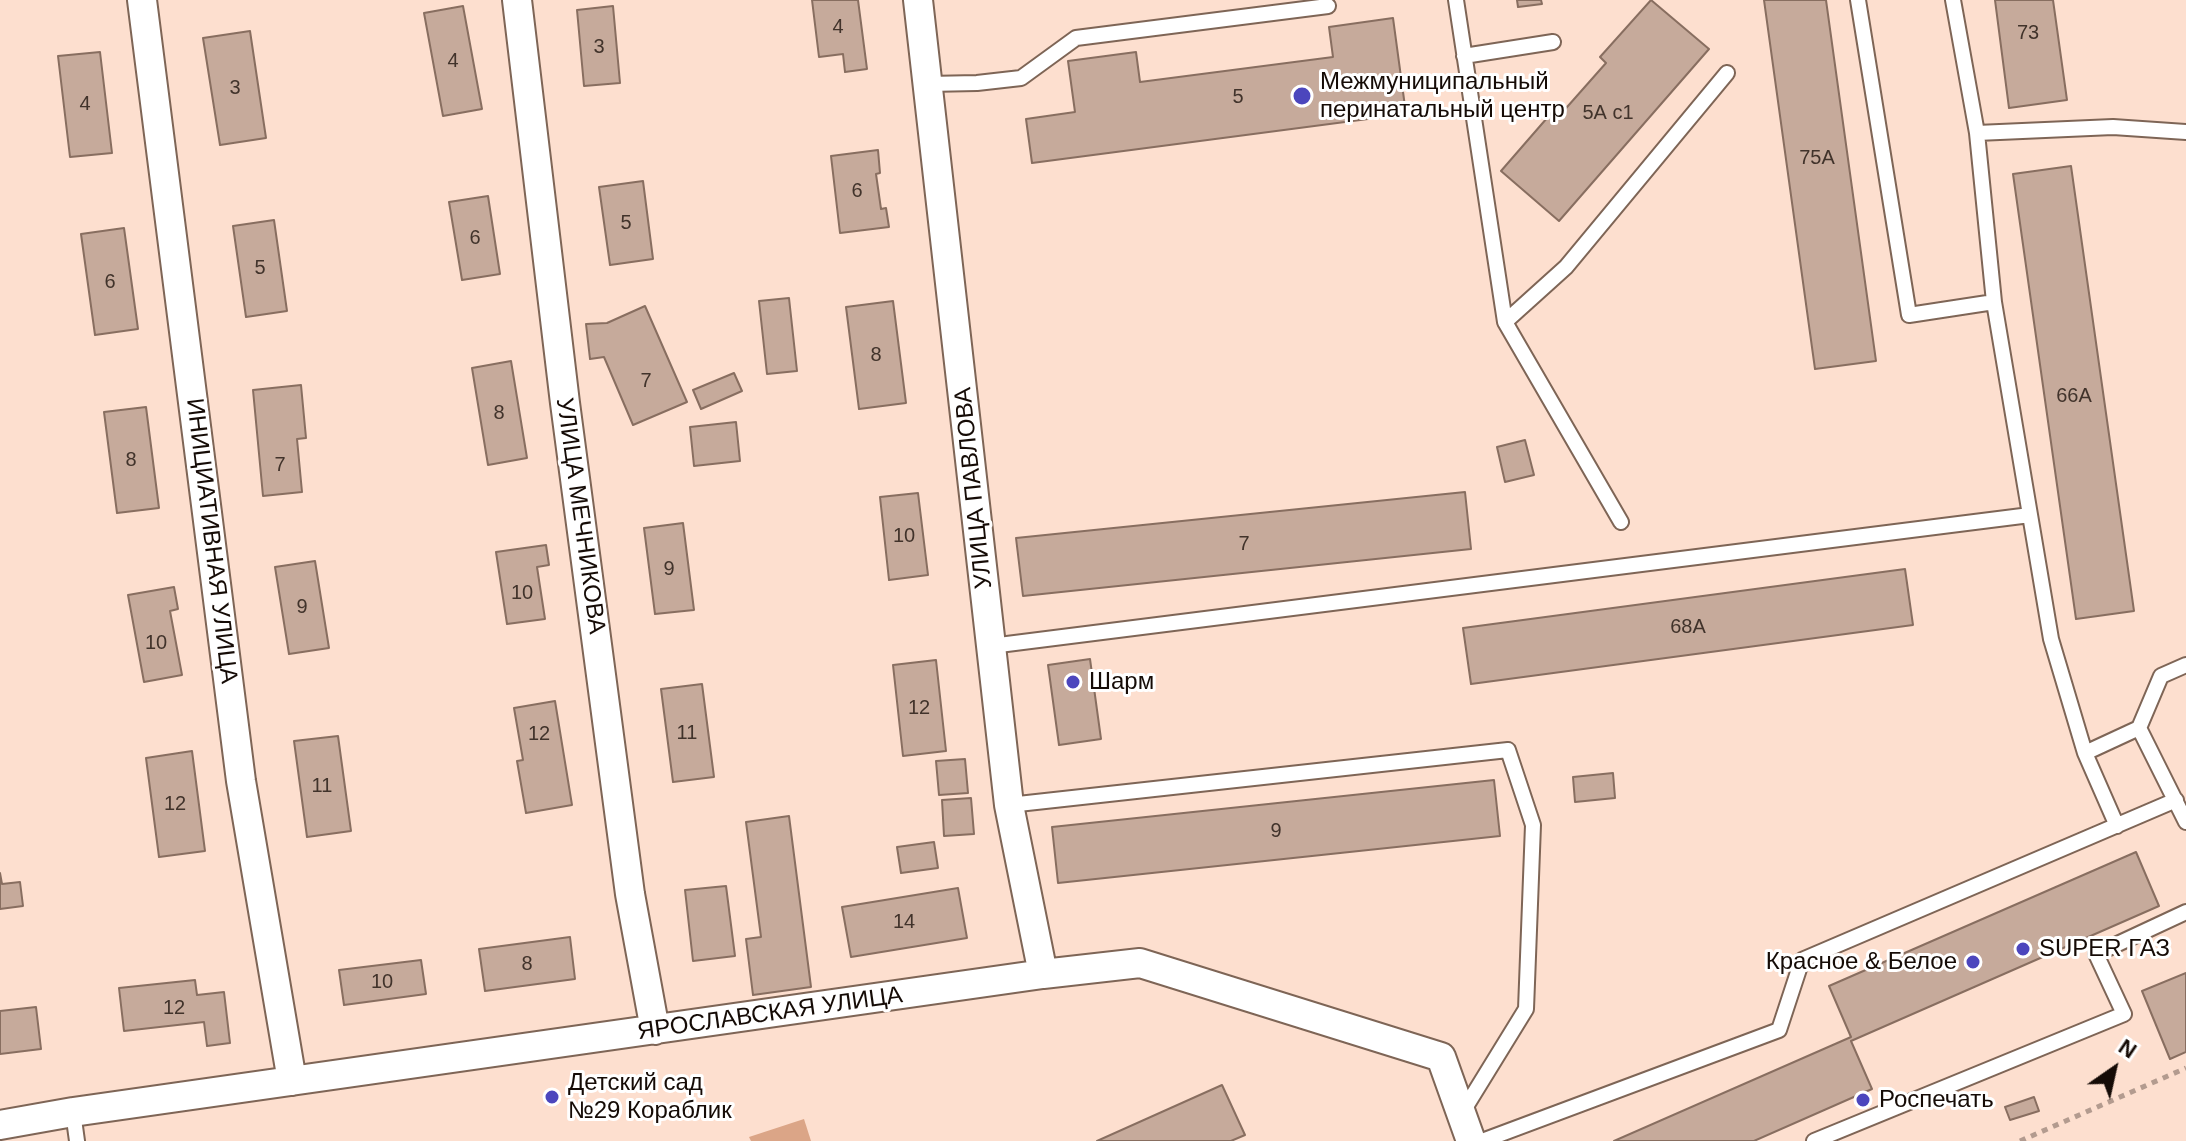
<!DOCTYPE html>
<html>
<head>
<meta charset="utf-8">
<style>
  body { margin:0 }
  #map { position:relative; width:2186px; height:1141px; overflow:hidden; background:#fddfcf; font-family:Arial,sans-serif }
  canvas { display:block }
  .north { position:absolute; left:2074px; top:1029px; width:80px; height:80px; -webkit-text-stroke:6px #fff; paint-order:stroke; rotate:34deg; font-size:22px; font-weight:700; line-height:32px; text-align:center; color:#150b06 }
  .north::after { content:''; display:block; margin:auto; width:28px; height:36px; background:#150b06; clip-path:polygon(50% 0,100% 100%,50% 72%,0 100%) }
</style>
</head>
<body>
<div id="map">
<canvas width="2186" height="1141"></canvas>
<div class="north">N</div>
</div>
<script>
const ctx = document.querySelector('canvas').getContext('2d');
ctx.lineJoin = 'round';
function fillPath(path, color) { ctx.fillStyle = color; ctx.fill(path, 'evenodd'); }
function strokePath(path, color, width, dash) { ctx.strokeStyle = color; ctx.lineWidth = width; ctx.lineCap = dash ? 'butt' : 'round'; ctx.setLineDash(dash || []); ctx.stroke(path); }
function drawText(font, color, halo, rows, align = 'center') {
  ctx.font = font + ' Arial,sans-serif'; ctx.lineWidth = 6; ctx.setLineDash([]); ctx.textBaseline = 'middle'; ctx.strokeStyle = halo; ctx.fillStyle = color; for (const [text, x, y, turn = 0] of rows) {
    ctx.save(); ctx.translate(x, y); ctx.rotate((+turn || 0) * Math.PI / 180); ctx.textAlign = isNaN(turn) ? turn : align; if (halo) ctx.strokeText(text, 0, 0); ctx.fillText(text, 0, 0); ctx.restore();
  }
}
fillPath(new Path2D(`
  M804,1119L811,1141H751L749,1137Z`), '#dba587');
const building = new Path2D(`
  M812,0H858L867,69L845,72L843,54L819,57Z
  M1517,0H1541L1542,4L1518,7Z
  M1651,0L1709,49L1559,221L1501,171L1554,110L1560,115L1606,63L1600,57Z
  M1764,0H1826L1876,361L1815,369Z
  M1995,0H2053L2067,100L2009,108Z
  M463,6L482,109L443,116L424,13Z
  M613,6L620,83L584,86L577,10Z
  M1393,18L1406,114L1032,163L1026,119L1075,112L1068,61L1136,52L1140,82L1333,57L1329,27Z
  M250,31L266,138L220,145L203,38Z
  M100,52L112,153L70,157L58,56Z
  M878,150L880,173L876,174L881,209L886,208L889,227L840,233L831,156Z
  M2071,166L2134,611L2076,619L2013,174Z
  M643,181L653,259L610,265L599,187Z
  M488,196L500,274L462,280L449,202Z
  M274,220L287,311L246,317L233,226Z
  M124,228L138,329L95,335L81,234Z
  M789,298L797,371L767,374L759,301Z
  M893,301L906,403L859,409L846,307Z
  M645,306L687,402L633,425L604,357L590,359L586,324L607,323Z
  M511,361L527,458L488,465L472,368Z
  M734,373L742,391L701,409L693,390Z
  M301,385L306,438L297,439L302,492L263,496L253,390Z
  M146,407L159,508L117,513L104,412Z
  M736,422L740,461L694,466L690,427Z
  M1525,440L1534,475L1505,482L1497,447Z
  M1465,492L1471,549L1023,596L1016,538Z
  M918,493L928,575L889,580L880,497Z
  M683,523L694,610L655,614L644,528Z
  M546,545L549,565L537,567L545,619L507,624L496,552Z
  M315,561L329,648L289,654L275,567Z
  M1905,569L1913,625L1471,684L1463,628Z
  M174,587L178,609L170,611L182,675L144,682L128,595Z
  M1090,659L1101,739L1059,745L1048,665Z
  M936,660L946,751L903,756L893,665Z
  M702,684L714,777L673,782L661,689Z
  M555,701L572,805L526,813L517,761L523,760L514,708Z
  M338,736L351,831L307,837L294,741Z
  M192,751L205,851L159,857L146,758Z
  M965,759L968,793L939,795L936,761Z
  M1613,773L1615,798L1575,802L1573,777Z
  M1494,780L1500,836L1058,883L1052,827Z
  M971,798L974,834L944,836L942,800Z
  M789,816L811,987L753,995L746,939L761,937L746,822Z
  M934,842L938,868L901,873L897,847Z
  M2136,852L2159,906L1851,1041L1872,1089L1754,1141H1614L1851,1037L1829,986Z
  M0,873L2,884L20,882L23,906L0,909Z
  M726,886L735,956L693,961L685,890Z
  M958,888L967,938L851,957L842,907Z
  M570,937L575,979L485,991L479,949Z
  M421,960L426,994L344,1005L339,970Z
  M2186,973V1052L2170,1059L2142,991Z
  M195,980L197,995L224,992L230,1043L207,1046L204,1022L124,1031L119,988Z
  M36,1007L41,1049L0,1054V1011Z
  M1222,1085L1245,1135L1231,1141H1097Z
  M2034,1097L2039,1111L2010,1120L2005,1107Z`);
fillPath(building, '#c6aa9b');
strokePath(building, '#886e60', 2);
const service = new Path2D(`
  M1456,0L1505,322L1566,267L1727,73
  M1858,0L1909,315L1994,302
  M1953,0L1977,133L1994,302L2051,639L2085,753L2139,728L2186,822
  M1464,56L1553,42
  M928,84L977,83L1021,78L1076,38L1328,6
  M1977,133L2113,127L2186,132
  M1505,322L1621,522
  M991,646L2030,515
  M2139,728L2161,676L2186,665
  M2085,753L2117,826
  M1009,805L1508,750L1533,825L1526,1009L1462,1113
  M73,1112L77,1141
  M1482,1141L1779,1030L1802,960L2176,800
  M1814,1141L2124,1014L2096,954L2186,912`);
const minor = new Path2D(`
  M142,0L241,781L292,1081
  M517,0L565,403L630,894L655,1030
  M918,0L1009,805L1043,974
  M0,1125L73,1112L1043,974L1140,963L1441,1057L1471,1141`);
strokePath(service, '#7e6556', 18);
strokePath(minor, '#7e6556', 32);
strokePath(new Path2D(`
  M2020,1141L2186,1068`), '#b39b8f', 5, [6, 6]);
strokePath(service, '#fff', 14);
strokePath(minor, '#fff', 28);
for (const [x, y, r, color] of [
  [1302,96,10,"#4c46bd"],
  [1073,682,8,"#4c46bd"],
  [2023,949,8,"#4c46bd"],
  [1973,962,8,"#4c46bd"],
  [552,1097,8,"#4c46bd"],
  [1863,1100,8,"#4c46bd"]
]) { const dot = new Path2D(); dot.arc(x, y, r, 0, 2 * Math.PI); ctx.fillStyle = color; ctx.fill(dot); strokePath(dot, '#fff', 3); }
drawText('20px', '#41332b', null, [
  ["4",838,27],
  ["73",2028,33],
  ["3",599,47],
  ["4",453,61],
  ["3",235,88],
  ["5",1238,97],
  ["4",85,104],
  ["5А с1",1608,113],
  ["75А",1817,158],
  ["6",857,191],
  ["5",626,223],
  ["6",475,238],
  ["5",260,268],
  ["6",110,282],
  ["8",876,355],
  ["7",646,381],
  ["66А",2074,396],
  ["8",499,413],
  ["8",131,460],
  ["7",280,465],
  ["10",904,536],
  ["7",1244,544],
  ["9",669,569],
  ["10",522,593],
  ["9",302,607],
  ["68А",1688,627],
  ["10",156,643],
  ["12",919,708],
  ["11",687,733],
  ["12",539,734],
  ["11",322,786],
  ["12",175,804],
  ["9",1276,831],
  ["14",904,922],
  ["8",527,964],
  ["10",382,982],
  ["12",174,1008]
]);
drawText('24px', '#150b06', '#fff', [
  ["Межмуниципальный",1320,82],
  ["перинатальный центр",1320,110],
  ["Шарм",1089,682],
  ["SUPER ГАЗ",2039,949],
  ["Красное & Белое",1957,962,"right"],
  ["Детский сад",568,1083],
  ["№29 Кораблик",568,1111],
  ["Роспечать",1879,1100]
], 'left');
drawText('24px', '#150b06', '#fff', [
  ["УЛИЦА ПАВЛОВА",974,488,-96],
  ["УЛИЦА МЕЧНИКОВА",580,516,82],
  ["ИНИЦИАТИВНАЯ УЛИЦА",211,541,83],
  ["ЯРОСЛАВСКАЯ УЛИЦА",770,1014,-8]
]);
</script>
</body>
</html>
